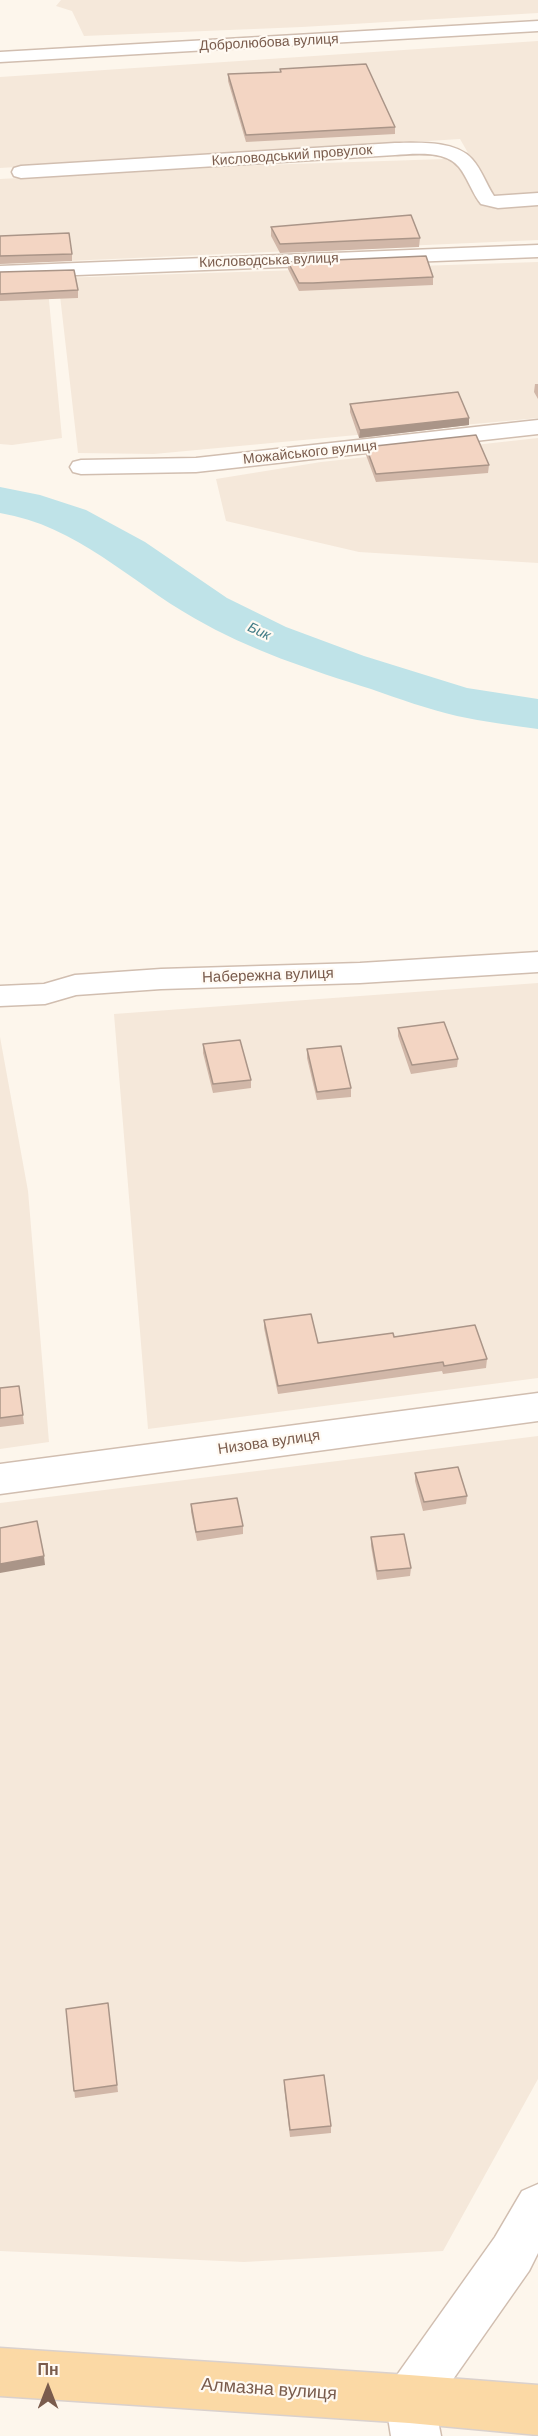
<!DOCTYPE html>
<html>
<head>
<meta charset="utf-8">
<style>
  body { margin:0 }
  #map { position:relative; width:538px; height:2436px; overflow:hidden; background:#fdf6ec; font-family:"DM Sans",sans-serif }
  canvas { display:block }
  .north { position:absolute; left:18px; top:2358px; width:60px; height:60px; -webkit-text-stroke:4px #fffaf3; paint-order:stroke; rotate:0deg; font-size:16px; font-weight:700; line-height:24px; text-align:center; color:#7a5c4d }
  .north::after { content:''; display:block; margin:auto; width:21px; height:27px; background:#7a5c4d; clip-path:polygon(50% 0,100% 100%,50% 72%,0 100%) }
</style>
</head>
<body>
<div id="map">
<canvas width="538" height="2436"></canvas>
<div class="north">Пн</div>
</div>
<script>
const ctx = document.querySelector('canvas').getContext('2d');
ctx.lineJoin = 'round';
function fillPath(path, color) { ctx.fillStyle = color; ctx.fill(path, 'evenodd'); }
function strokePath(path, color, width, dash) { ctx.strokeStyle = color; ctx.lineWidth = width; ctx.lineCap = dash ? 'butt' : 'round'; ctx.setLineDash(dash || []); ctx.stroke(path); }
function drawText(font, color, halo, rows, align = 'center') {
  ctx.font = font + ' "DM Sans",sans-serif'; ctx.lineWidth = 4.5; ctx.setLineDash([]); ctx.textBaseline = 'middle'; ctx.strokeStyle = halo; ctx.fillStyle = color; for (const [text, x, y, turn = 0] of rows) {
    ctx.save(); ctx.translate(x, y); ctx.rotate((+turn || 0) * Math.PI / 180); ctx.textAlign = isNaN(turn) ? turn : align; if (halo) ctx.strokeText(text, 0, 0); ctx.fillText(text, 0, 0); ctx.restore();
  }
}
fillPath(new Path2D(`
  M61,0H538V13L302,27L84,36L72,11L56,6Z
  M538,41V194L493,196L460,139L0,168V77Z
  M445,159L459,166L486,207L538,204V240L0,264V179L262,165Z
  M538,262V418L154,454L78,453L58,278Z
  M47,279L62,438L12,445L0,444V282Z
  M538,438V563L359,552L226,521L216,479L321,462Z
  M538,983V1378L148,1429L114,1014Z
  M0,1037L28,1191L49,1442L0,1449Z
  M538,1436V2079L443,2251L244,2262L0,2251V1503Z`), '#f5e8da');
fillPath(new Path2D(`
  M0,487L40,495L86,510L145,542L227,598L286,627L364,656L467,688L538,699V729C511,725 484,722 457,716C428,709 399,699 371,689C311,670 249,650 194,618C129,581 78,526 0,513Z`), '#bfe3e8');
const minor = new Path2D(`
  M538,21V31L0,62V52Z
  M395,143C418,143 455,140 472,159C482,170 486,184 494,196L538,193V205L498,208L481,204C472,193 468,178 459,167C445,150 414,154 395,155L21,178L14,176L12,172L14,168L21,166Z
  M538,245V257L0,278V266Z
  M538,420V434L196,472L81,474L73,472L70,467L73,462L81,460L196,458Z
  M538,952V972L360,983L161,989L76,995L45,1004L0,1006V986L44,984L75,975L161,969L360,963Z
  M538,1393V1421L0,1494V1464Z
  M538,2184V2253L529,2271L435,2405L441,2436H391L385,2399L392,2382L495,2237L522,2191Z`);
const major = new Path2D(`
  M0,2348L409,2375L538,2385V2435L409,2423L0,2396Z`);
strokePath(minor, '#d1beb0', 3);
strokePath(major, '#dad1cd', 3);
fillPath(minor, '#fff');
fillPath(major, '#fbd9a5');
fillPath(new Path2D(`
  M280,69L395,127V134L246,142L228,81V74L280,72Z
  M271,227L420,238L419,247L280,253L271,236Z
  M0,236L72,254V261L0,264Z
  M288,262L433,277V285L299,291L288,269Z
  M0,272L78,290V298L0,301Z
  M535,384H538V399L534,392Z
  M350,404L469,418V425L359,438L350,412Z
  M366,447L489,465L488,473L376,482L366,455Z
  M398,1028L458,1059L457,1067L411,1074L398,1036Z
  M203,1044L251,1080V1088L213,1093L203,1053Z
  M307,1049L351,1088V1097L317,1100L307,1058Z
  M264,1320L318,1343L394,1337L487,1359L486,1368L443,1374L442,1371L278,1394L264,1328Z
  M19,1386L24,1424L0,1427V1388Z
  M415,1473L467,1496L466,1504L423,1511L415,1481Z
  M191,1504L243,1526V1534L197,1541L191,1512Z
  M371,1537L411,1568L410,1576L377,1580L371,1546Z
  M108,2003L118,2092L75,2098L66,2009Z
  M284,2080L331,2126V2133L290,2137L284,2087Z`), '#d1b7a8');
fillPath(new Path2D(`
  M469,418V425L359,438L360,430Z
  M44,1556L45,1565L0,1573V1564Z`), '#aa9588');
const building = new Path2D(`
  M366,64L395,127L246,135L228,74L281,72L280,69Z
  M411,215L420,238L280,244L271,227Z
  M69,233L72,254L0,256V236Z
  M426,256L433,277L313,283H299L288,262Z
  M74,270L78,290L0,294V272Z
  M458,392L469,418L360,430L350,404Z
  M476,435L489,465L376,474L366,447Z
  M444,1022L458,1059L412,1065L398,1028Z
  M240,1040L251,1080L213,1084L203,1044Z
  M341,1046L351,1088L317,1092L307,1049Z
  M311,1314L318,1343L393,1333L394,1337L475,1325L487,1359L444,1366L443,1362L278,1386L264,1320Z
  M19,1386L23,1415L0,1418V1388Z
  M458,1467L467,1496L424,1502L415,1473Z
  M237,1498L243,1526L196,1532L191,1504Z
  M37,1521L44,1556L0,1564V1528Z
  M404,1534L411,1568L377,1571L371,1537Z
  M108,2003L117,2085L74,2091L66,2009Z
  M324,2075L331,2126L290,2130L284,2080Z`);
fillPath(building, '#f3d5c3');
strokePath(building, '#aa9588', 1.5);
drawText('14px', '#7a5c4d', '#fffaf3', [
  ["Добролюбова вулиця",269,43,-3],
  ["Кисловодський провулок",292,156,-4],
  ["Кисловодська вулиця",269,261,-2],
  ["Можайського вулиця",310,453,-6]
]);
drawText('italic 14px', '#437c86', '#fffaf3', [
  ["Бик",259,632,25]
]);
drawText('15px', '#7a5c4d', '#fffaf3', [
  ["Набережна вулиця",268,976,-2],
  ["Низова вулиця",269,1443,-8]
]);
drawText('18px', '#7a5c4d', '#fffaf3', [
  ["Алмазна вулиця",269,2390,4]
]);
</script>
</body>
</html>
